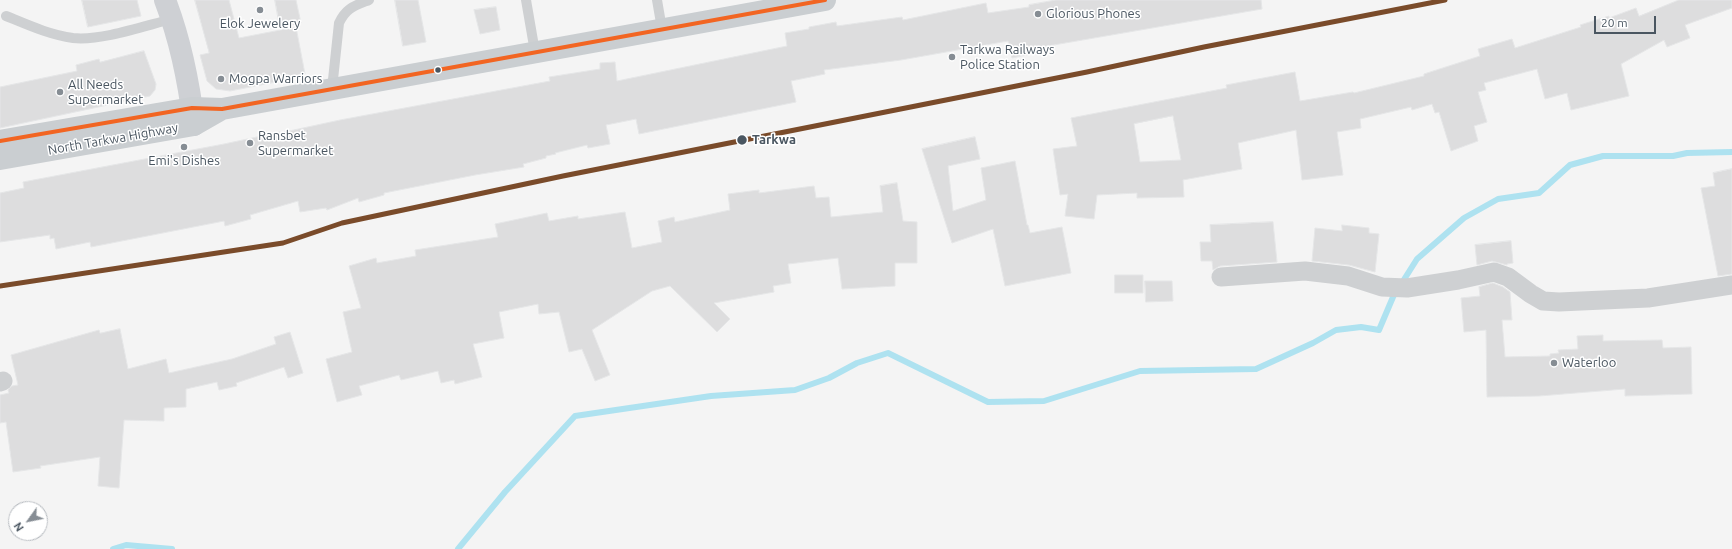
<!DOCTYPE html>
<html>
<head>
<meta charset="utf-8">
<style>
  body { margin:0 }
  #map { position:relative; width:1732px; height:549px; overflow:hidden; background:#f4f4f4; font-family:Ubuntu,sans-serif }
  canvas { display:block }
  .north { position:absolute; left:8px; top:501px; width:40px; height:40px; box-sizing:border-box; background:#fff; border:1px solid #b7bbc0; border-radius:50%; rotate:237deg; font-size:11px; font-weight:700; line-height:16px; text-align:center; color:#4a5661 }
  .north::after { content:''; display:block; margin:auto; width:14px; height:18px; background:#868d94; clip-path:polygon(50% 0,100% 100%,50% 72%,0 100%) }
  .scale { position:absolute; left:1594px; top:16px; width:62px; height:18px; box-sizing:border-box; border:2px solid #4a5661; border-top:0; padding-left:5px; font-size:12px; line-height:14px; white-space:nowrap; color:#4a5661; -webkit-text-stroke:3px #fff; paint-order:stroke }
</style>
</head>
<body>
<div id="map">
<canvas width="1732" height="549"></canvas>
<div class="north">N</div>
<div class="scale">20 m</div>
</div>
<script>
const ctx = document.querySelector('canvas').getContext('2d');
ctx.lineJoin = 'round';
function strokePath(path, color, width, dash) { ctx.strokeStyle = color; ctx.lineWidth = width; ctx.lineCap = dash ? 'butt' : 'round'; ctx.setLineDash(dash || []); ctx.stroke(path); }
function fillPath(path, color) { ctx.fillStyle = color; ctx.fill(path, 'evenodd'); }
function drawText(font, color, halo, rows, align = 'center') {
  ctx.font = font + ' Ubuntu,sans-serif'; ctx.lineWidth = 3; ctx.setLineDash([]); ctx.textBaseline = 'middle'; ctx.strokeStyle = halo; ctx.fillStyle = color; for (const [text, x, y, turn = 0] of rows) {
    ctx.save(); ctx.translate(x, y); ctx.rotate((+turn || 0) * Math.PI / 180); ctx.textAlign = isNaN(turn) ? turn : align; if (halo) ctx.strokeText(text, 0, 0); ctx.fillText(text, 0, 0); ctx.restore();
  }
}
strokePath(new Path2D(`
  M113,549L126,545L172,549
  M458,549L505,492L575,416L711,396L795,390L829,378L857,363L888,353L988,402L1044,401L1140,371L1256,369L1313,343L1336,330L1361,327L1379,330L1393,297L1417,259L1464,218L1498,199L1539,193L1570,165L1603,156H1673L1687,153L1732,152`), '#aee2f0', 6);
const building = new Path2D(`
  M82,0H137L141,16L88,27Z
  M195,0H229L239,38L296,27L305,74L276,79V82L230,91L216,89L207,81L200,55L209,53Z
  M275,0H296L301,23L280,27Z
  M395,0H418L426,42L403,46Z
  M1056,0H1261L1262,9L1042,47L1030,49L1031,54L1012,58L1008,41L901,60L824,70L825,74L791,81L796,102L639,134L636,119L606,125L610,144L588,148L587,145L555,153L556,154L546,156V158L523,164L524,167L475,175L384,193V195L359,202L358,198L327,210L326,208L300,212L298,201L250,215L251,219L225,226L224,221L91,247L90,242L56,249L54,238L50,239V235L0,242V193L24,188L23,182L224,144L280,132V133L340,120L550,81L549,77L600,69V63L615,62L617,81L787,46L785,33L809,29V27L836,22L837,26L902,17L903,20L986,3L988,13L1029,7V5Z
  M1679,0H1732V8L1685,25L1690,38L1667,47L1664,40L1621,64L1629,96L1571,110L1567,93L1545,99L1537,69L1484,83L1486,90L1478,92L1487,122L1474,126L1478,141L1451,151L1439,112L1435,113L1432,104L1412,110L1411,107L1360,119L1361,128L1337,132L1343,175L1302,180L1296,130L1238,143L1242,169L1183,180L1184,197L1137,198V193L1097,195L1094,219L1065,216L1068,194L1060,195L1053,149L1077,146L1071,118L1227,88L1226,85L1295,72L1300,101L1353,92L1354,93L1424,76V74L1480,56L1478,49L1512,39L1515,48L1581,27L1580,25L1609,16V18L1636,8L1639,16ZM1173,116L1181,160L1140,162L1134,124Z
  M496,7L500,30L480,34L474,10Z
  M144,51L156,84L155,90L150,96L0,128V87L77,71L76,65L99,59L100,62Z
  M975,137L980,159L948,166L953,211L986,200L981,168L1015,161L1027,225H1028L1030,233L1062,227L1071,273L1005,286L993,229L952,243L922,149Z
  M1732,169V274L1718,276L1701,188L1715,186L1713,173Z
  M897,183L903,221L917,222V263H895V286L842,289L838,258L788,264L791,283L773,286L774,292L714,303L730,319L717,332L670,286L652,291L592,330L610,375L595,381L582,349L569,352L559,312L539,314L538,304L499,312L504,338L473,344L482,377L455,384L454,380L441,383L438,371L401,380L399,375L359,386L362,395L337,402L326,359L352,352L343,312L361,308L349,266L376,258L377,263L416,256L415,250L498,237L495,224L547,213L549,221L578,216V219L625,212L632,248L662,242L658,221L674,217L675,222L730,210L728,194L759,190V193L814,186L816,198L829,197L831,217L883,212L880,186Z
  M1273,222L1277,262L1220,266L1213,270L1212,261H1201L1200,242H1211L1210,225Z
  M1342,225L1369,228V233L1379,234L1375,272L1349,265L1312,261L1315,228L1342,231Z
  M1511,241L1513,263L1507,264V265L1492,261L1477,265L1475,245Z
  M1115,275H1143V293H1115Z
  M1145,281H1172L1173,301L1146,302Z
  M1493,283L1503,287L1510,292L1512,320H1502L1505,357L1550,356V354L1559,353L1558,350L1578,349L1577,336L1603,335V341L1662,340L1663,348L1691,347L1692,394L1625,396V389L1539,396L1487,397L1486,330L1464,332L1461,298L1480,296L1479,287Z
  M120,329L128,369L166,359L169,373L232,359L276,344L274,337L290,332L303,373L288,378L284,367L236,383L237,386L219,390L217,382L186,389V407L164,408V421L124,420L119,488L98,486L100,457L40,466L41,468L13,472L6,422L0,423V395L9,393L8,390L12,386L18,385L11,355L99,330L100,333Z`);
fillPath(building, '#ddddde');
strokePath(building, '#e5e6e7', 1);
strokePath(new Path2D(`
  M526,0L535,52
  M657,0L662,29
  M6,16C28,25 50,35 73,38C101,41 144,26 172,19
  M332,89L339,23C346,8 354,6 369,0`), '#ced0d2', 10);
strokePath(new Path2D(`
  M1221,277L1305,271L1348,276L1382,287L1407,288L1458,280L1494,272L1508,277L1531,294L1543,301L1559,302L1648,298L1732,285
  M0,382L3,381`), '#ced0d2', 19);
strokePath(new Path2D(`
  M165,0C180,39 189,83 194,125`), '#ced0d4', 22);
strokePath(new Path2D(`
  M0,141L192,108L222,109L825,0
  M0,159L194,125L222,109`), '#caced1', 22);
strokePath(new Path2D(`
  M0,141L192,108L222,109L825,0`), '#f26522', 4);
strokePath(new Path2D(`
  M0,286L283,243L342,223L563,176L1087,72L1204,47L1445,0`), '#7a4b2a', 5);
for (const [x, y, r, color] of [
  [260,10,4,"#868d94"],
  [1038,14,4,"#868d94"],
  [952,57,4,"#868d94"],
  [438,70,3.5,"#4a5661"],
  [221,79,4,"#868d94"],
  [60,92,4,"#868d94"],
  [742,140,5.5,"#4a5661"],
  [250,143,4,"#868d94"],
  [184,147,4,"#868d94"],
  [1554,363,4,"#868d94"]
]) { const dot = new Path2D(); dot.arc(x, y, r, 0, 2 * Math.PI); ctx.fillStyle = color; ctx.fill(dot); strokePath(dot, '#fff', 1.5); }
drawText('13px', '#4a5661', '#fff', [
  ["Glorious Phones",1046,14],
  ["Elok Jewelery",260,24,"center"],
  ["Tarkwa Railways",960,50],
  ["Police Station",960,65],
  ["Mogpa Warriors",229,79],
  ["All Needs",68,85],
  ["Supermarket",68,100],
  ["Ransbet",258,136],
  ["Supermarket",258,151],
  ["Emi's Dishes",184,161,"center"],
  ["Waterloo",1562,363]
], 'left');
drawText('13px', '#4a5661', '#fff', [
  ["North Tarkwa Highway",113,139,-10]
]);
drawText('bold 13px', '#4a5661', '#fff', [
  ["Tarkwa",752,140]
], 'left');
</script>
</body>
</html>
